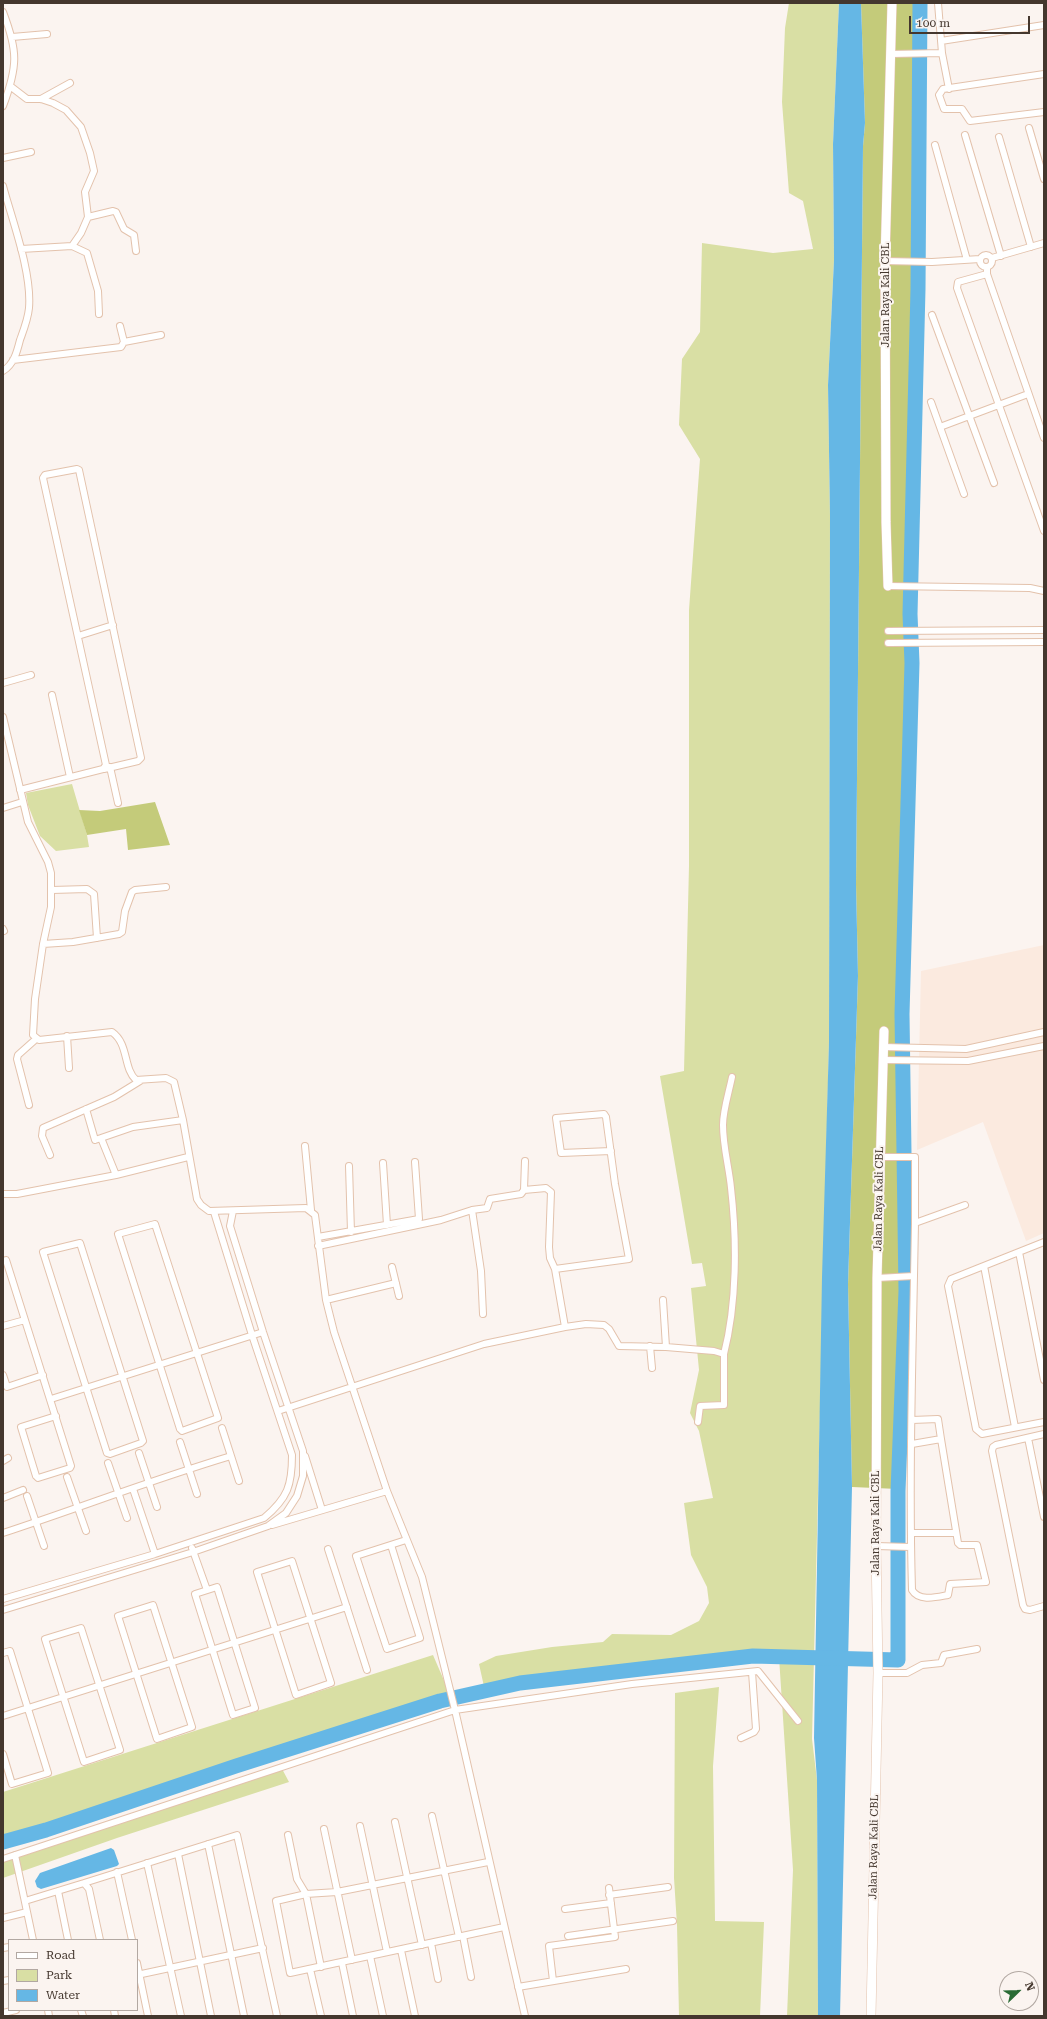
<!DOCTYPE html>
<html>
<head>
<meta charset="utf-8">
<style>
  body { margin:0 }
  #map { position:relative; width:1047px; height:2019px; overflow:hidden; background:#fbf4f0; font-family:"Roboto Serif",serif }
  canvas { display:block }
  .frame { position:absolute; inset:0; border:4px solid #44372e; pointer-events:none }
  .legend { position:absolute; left:8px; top:1939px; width:130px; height:72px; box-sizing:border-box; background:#fbf4f0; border:1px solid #b2a8a2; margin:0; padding:5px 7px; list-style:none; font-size:12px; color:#44372e }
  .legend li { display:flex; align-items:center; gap:8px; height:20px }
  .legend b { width:20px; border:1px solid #b2a8a2 }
  .north { position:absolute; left:999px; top:1971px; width:40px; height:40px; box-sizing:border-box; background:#fbf4f0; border:1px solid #b2a8a2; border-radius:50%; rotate:67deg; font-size:11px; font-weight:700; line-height:16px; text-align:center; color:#44372e }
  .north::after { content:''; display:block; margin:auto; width:14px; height:18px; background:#2a6b35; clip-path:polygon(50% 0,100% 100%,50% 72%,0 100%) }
  .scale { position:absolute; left:909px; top:16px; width:121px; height:18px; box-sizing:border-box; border:2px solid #44372e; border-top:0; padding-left:5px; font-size:12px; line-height:14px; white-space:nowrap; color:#44372e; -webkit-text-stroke:3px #fbf4f0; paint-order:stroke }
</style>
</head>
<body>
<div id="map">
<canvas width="1047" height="2019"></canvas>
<div class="frame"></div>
<ul class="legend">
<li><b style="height:5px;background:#fff"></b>Road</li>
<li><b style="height:11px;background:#d9dfa4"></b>Park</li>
<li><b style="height:11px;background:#65b7e5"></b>Water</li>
</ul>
<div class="north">N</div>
<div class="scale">100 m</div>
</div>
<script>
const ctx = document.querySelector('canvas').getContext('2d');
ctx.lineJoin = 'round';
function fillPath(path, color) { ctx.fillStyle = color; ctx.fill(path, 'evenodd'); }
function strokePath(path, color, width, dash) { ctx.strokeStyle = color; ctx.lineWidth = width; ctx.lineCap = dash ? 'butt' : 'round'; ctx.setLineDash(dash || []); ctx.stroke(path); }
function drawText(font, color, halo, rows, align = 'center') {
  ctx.font = font + ' "Roboto Serif",serif'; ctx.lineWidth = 4; ctx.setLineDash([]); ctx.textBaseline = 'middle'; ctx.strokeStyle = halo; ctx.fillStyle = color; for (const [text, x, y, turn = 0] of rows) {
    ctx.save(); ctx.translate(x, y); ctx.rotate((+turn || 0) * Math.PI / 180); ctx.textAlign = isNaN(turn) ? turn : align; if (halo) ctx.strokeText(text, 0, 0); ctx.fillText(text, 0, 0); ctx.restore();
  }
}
fillPath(new Path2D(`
  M1044,945V1233L1026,1241L983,1122L917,1150L921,971Z`), '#fbeadf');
fillPath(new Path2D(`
  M789,3H839L833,144L834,260L828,385L830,516L829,1042L812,1739L817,1780L818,2016H787L793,1870L779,1657L753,1656L520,1683L485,1691L479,1664L496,1656L552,1647L603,1642L612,1634L671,1635L699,1621L709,1603L707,1587L691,1555L684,1503L713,1498L699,1431L690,1413L699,1370L691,1288L706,1286L702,1263L692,1264L660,1076L684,1071L689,866V610L700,459L679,425L682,359L700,332L702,243L773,253L813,249L803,201L789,193L782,102L785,28Z
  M72,784L87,835L89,847L56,851L40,836L28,805L26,793Z
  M433,1655L452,1699L271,1755L46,1830L3,1842V1792Z
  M719,1687L713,1766L715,1921L764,1922L760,2016H679L677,1925L674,1878L675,1693Z
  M280,1765L289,1782L117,1838L3,1878V1859Z`), '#d9dfa4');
fillPath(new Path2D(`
  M861,3H917L898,1489L852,1487L848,1284L858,976L856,884L863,146L865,123Z
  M155,802L170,845L128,850L126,829L87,835L79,810L100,811Z`), '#c4cb7a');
fillPath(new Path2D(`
  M839,3H861L865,123L863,146L856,884L858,976L848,1284L852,1487L840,2016H818L817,1780L814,1738L822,1277L829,1042L830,516L828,385L834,260L833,144Z
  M111,1848L114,1850L119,1864L117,1866L41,1889L37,1887L35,1881L40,1873Z`), '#65b7e5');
strokePath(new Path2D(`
  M3,1842L46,1830L236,1766L440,1701L520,1683L753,1656L898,1660V1491L906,1291L902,1014L912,663L910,614L918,289L920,3`), '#65b7e5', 15);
const minor = new Path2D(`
  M938,3L942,53L949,89
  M3,12C18,51 18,66 3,106
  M12,37L47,34
  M941,41L1044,25
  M891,54L942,53
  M1044,74L943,89L939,95L944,109H962L970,121L1044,112
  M10,86L27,99H41L53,103L66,110L81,127L90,153L94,171L85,192L88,217
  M41,99L70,83
  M1029,128L1044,179
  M965,135L1001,256
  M999,137L1031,247
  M935,145L967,260
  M3,158L31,152
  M3,186C12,220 32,272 29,308C28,319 24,329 20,340C17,352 14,364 3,371
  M72,246L87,253L98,291L99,314
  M21,249L72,246L81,233L88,217L113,211L116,212L124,229L134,235L136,251
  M980 261a6 6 0 1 1 12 0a6 6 0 1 1-12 0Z
  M992,258L1044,243
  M885,261L932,262L980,259
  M987,267V274L1044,438
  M987,274L958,282L957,288L1044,531
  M932,315L994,483
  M124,342L161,335
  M13,360L121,347L124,342L120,326
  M931,402L964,494
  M940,427L1028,394
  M888,586L1030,588L1044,591
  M888,631L1044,630
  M78,636L113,625
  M888,643L1044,642
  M3,683L31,675
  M52,695L70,777
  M3,717L28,822L48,862L51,873V907L43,944L35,999L33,1035L39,1040L112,1032C129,1044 123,1068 136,1080L166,1078L174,1082L183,1120L197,1199L201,1205L209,1211L306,1208L315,1215L326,1300L334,1332L387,1491L422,1577L455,1710L3,1859
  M110,767L118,803
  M20,790L103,769L106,765L43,478L45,475L77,469L79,470L141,758L138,761L104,769
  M3,808L22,802
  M52,890L87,889L94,894L97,938
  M3,929L4,931
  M43,944L73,942L119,934L122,932L125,911L132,892L135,890L166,887
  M67,1036L69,1068
  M883,1047L966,1049L1044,1032
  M883,1060L968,1061L1044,1046
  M29,1105L17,1059L18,1055L36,1039
  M86,1109L95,1140L101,1138L116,1175
  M101,1138L133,1127L183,1120
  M305,1146L311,1210
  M50,1155L42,1136L43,1128L114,1097L140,1081
  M880,1157H915V1223
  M525,1161L524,1190L546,1188L551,1192L549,1247L550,1258L555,1269L565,1327
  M383,1163L387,1225
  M349,1166L351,1232
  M3,1194H17L116,1175L188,1157
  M472,1210L487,1208L490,1199L521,1194L524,1190
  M155,1224L218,1418L182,1431L180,1429L118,1234Z
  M318,1237L419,1219L415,1162
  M1044,1242L951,1279L948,1286L976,1429L982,1434L1044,1422
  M80,1243L143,1441L141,1443L110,1454L107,1453L43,1252Z
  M318,1246L441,1220L472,1210L481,1271L483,1314
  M1019,1252L1044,1380
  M3,1261L6,1260L71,1466L70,1468L38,1478L36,1476L21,1427L56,1416
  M984,1266L1015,1427
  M392,1267L399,1296
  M555,1269L629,1259L615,1184L606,1117L604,1114L556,1118L561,1153L611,1151
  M914,1276L915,1223L965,1205
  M877,1278L914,1276C912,1380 909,1485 912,1590C919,1602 937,1597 948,1595L950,1584L986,1582L977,1545H960L958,1543L941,1439L912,1444
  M326,1300L396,1283
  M3,1326L25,1320
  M650,1346L652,1368
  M666,1347L714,1351L724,1354V1405L700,1406L698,1422
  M724,1354C737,1303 737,1241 731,1188C729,1167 723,1147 723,1125C723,1110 729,1092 732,1077
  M3,1375L7,1387L43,1375
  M51,1399L263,1332
  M278,1411L484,1344L565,1327L586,1324L604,1325L609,1329L619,1346L666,1347L663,1300
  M912,1420L938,1419L941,1439
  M222,1428L239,1481
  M1044,1434L996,1445L993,1447L992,1451L1023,1605L1025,1609L1030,1610L1044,1606
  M1028,1438L1044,1517
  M180,1442L197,1494
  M139,1453L157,1507
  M305,1456L322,1510
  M3,1461L8,1458
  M108,1463L127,1518
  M67,1477L86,1531
  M133,1489L155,1554
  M27,1496L44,1546
  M3,1498L23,1490
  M272,1525L387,1491
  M3,1533C79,1508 154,1479 231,1456
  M911,1533H955
  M391,1545L420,1638L387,1649L356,1556L406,1540
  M876,1546L911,1547
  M192,1548L207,1590
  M328,1549L367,1670
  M292,1561L331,1683L296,1695L257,1572Z
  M217,1587L255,1708L233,1715L195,1594Z
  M3,1599L155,1554L264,1518C288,1498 292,1485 292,1455L252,1335L214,1212
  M153,1605L192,1727L157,1739L118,1616Z
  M3,1610L193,1552L268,1526L286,1513L297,1496L303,1476V1451L263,1332L230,1226L233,1211
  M81,1628L120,1750L84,1762L45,1639Z
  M3,1653L10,1651L48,1773L12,1784L3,1754
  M878,1673H907L922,1665L941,1663L944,1655L977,1649
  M3,1716L347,1607
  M741,1738L754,1732L756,1729L752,1672
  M432,1816L459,1937
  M395,1822L422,1945
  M360,1826L387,1952
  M324,1829L352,1960
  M288,1835L297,1879L306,1894L321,1967
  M208,1844L244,2016
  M178,1854L211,2016
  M15,1855L33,1940
  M488,1862L337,1892L306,1894L276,1901L290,1973L504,1927
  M147,1863L181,2016
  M117,1872L132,1940
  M84,1883L237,1835L277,2016
  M58,1891L68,1940
  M609,1895L668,1887
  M25,1901L84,1883L89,1889L100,1940
  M565,1909L611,1903
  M3,1918L27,1912
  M463,1936L471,1977
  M568,1936L673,1921
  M431,1943L438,1979
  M3,1948L9,1947
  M401,1950L415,2016
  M370,1956L383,2016
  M137,1963L148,2016
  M342,1963L353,2016
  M310,1969L321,2016
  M137,1975L263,1948
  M3,1981L9,1980
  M553,1981L549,1946L615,1937L609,1888
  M518,1987L626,1969
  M48,2010L49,2016
  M81,2010L83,2016
  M114,2010L115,2016
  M3,2013L16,2010
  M525,2016L455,1710L632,1684L758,1671L798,1721`);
const secondary = new Path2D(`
  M888,586L886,522L885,261L892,3
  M871,2016L878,1673L876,1546L877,1278L884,1031`);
strokePath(minor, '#e3c2ac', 8);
strokePath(secondary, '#e3c2ac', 10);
strokePath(minor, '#fff', 6);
strokePath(secondary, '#fff', 9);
drawText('11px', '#44372e', '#fbf4f0', [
  ["Jalan Raya Kali CBL",886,295,-90],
  ["Jalan Raya Kali CBL",879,1199,-89],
  ["Jalan Raya Kali CBL",876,1523,-90],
  ["Jalan Raya Kali CBL",874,1847,-89]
]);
</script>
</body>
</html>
